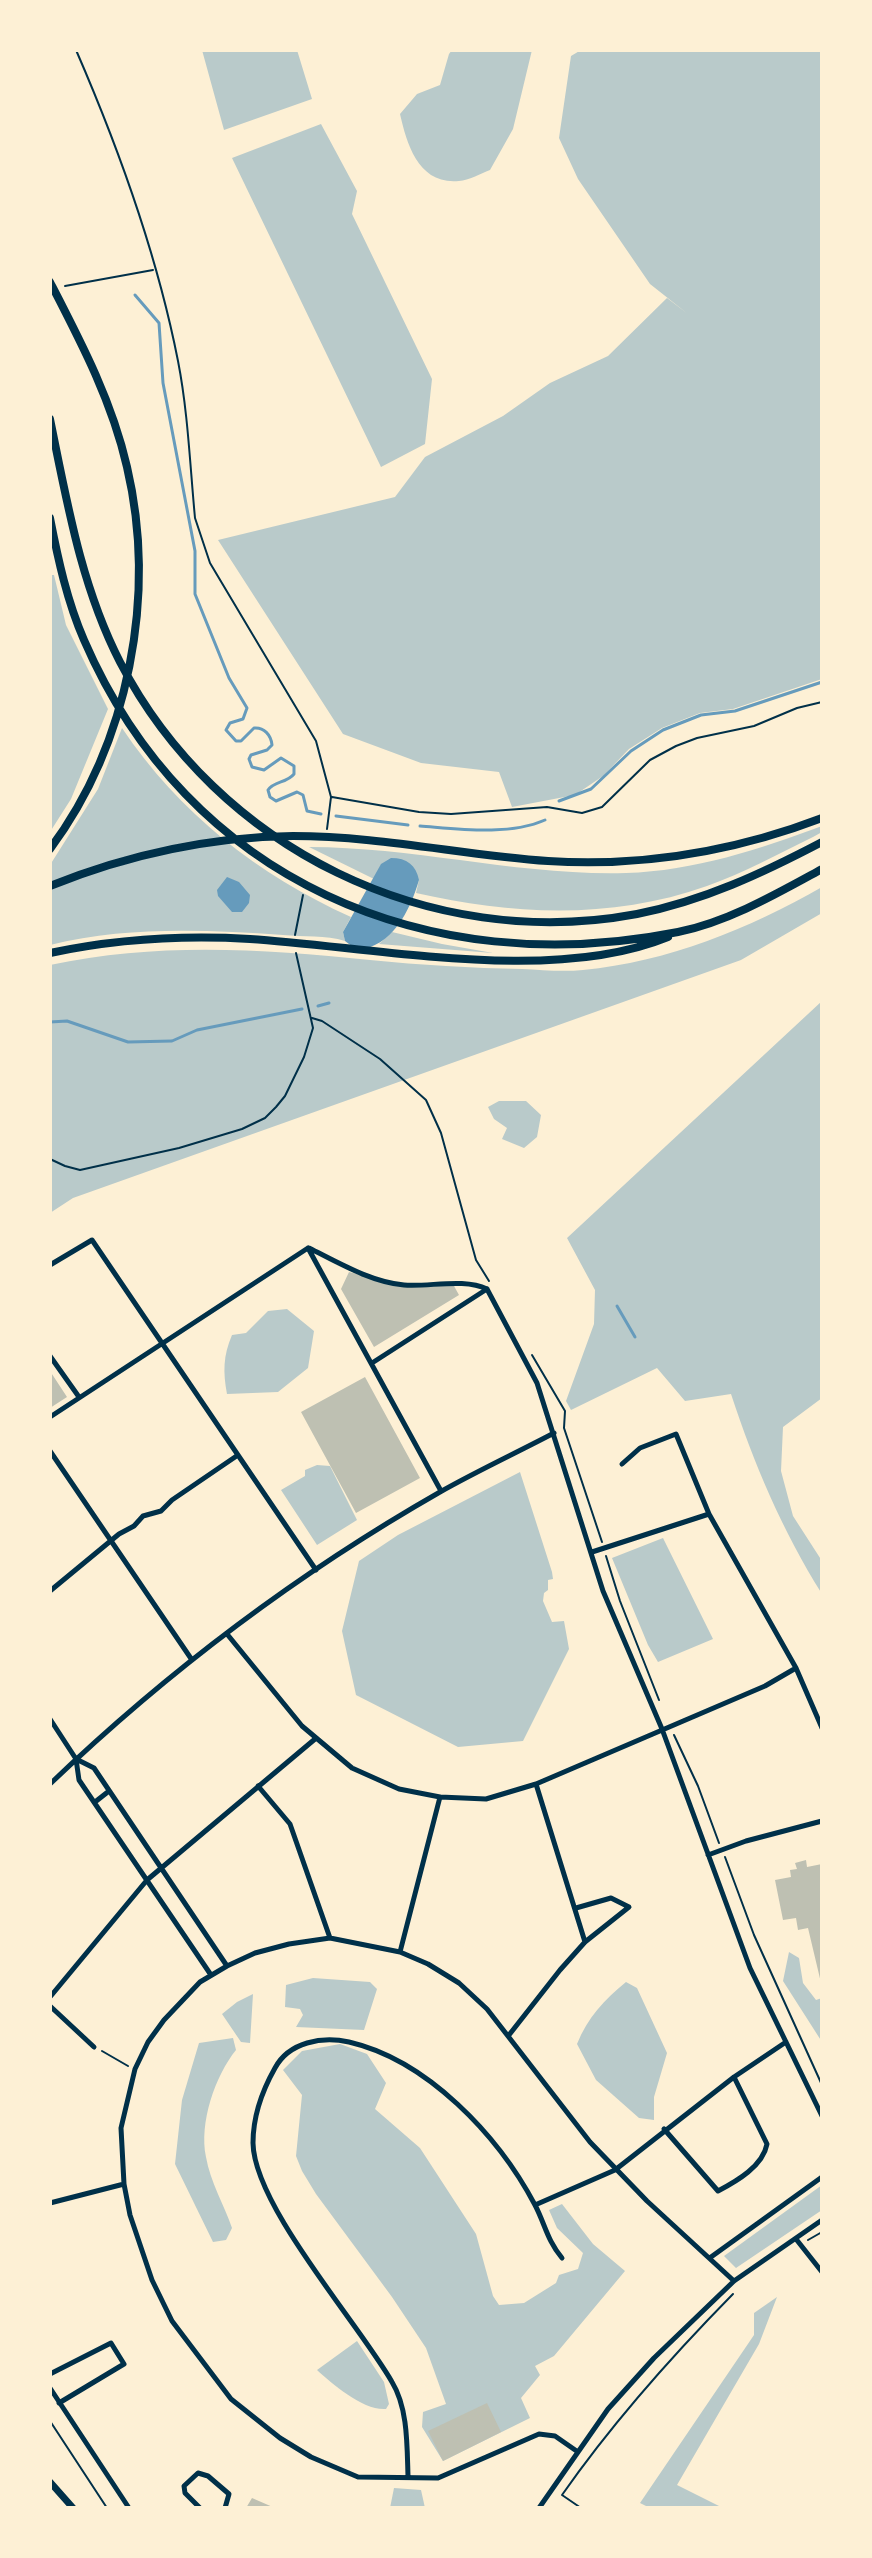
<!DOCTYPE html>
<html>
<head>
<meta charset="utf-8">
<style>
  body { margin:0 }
  #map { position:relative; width:872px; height:2558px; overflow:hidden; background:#fdf0d5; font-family:"Source Sans 3",sans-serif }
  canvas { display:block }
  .frame { position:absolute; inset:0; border:52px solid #fdf0d5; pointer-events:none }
</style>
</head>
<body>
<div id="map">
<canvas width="872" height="2558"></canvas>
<div class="frame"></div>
</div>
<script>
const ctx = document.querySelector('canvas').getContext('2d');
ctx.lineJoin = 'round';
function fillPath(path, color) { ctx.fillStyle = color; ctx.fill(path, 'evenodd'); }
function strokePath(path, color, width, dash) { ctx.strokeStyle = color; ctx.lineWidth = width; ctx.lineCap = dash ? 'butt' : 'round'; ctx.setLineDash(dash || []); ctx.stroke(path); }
fillPath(new Path2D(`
  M202,50H297L312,99L224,130Z
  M452,50H532L513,129L490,170C480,174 469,180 459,181C419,185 407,145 400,114L417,94L440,85L449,54Z
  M581,50H822V679L733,709L700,713L662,728L629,749L603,776L575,795L512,807L499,772L421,763L343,734L218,540L395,497L425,457L503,416L550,383L608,356L667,298L688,314L650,284L578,179L559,138L571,56Z
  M321,124L357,191L352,214L432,379L425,444L381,467L232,158Z
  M50,575H54L66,625L108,709L71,799L50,832Z
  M122,728C179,813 258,875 351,917L343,932L345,941C326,935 303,937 283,935C206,930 126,926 50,945V865L98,789Z
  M822,826V832L813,837C778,854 744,873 707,886C611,920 513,915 416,893L419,880L381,865L374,879L309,847C416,847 520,876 626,873C694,871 760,849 822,826Z
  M822,887V913L741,960L73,1198L50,1213V965C157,942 263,949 370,960C421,965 471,968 522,969C542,970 563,972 583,970C667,962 749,929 822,887Z
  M392,932L442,944L493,953L379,944Z
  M822,1001V1398L783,1427L781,1471L793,1516L822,1561V1594C782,1530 754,1464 731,1394L685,1401L657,1368L571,1410L566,1401L594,1324L595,1290L567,1238Z
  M499,1101H526L541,1115L537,1137L524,1148L502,1139L507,1128L494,1119L488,1107Z
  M287,1309L314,1331L308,1368L278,1392L227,1394C223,1372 223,1356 232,1335L246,1333L268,1311Z
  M317,1465L330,1466L357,1520L317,1545L281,1490L305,1476V1470Z
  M520,1472L552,1572L553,1579L548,1580V1590L544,1593L543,1601L552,1622L564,1621L569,1649L523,1741L458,1747L356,1695L342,1631L359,1561L398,1535Z
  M663,1538L713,1639L658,1662L648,1645L612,1558Z
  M789,1952L799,1958L803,1983L816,2000L822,1998V2042L783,1981Z
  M313,1978L370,1982L377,1989L364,2030L296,2027L303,2015L300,2009L285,2007L286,1985Z
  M626,1982L637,1988L667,2053L654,2097V2120L639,2118L596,2080L577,2044C588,2017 604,2000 626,1982Z
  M253,1994L250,2043L241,2042L222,2014L237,2002Z
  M233,2038L236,2050C215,2076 199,2123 206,2157C210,2181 224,2205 232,2228L226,2240L213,2242L175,2164L182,2100L199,2043Z
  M340,2044L367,2054L386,2083L375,2109L420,2148L476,2234L493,2296L499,2305L524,2303L556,2283L559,2275L578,2269L583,2253L557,2228L549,2210L562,2204L593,2244L625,2271L554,2356L535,2366L540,2375L521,2398L530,2418L443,2461L422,2427L423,2412L446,2404L426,2348L392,2297L316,2194L302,2171L296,2156L302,2095L283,2070L302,2051Z
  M822,2185V2210L736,2268L724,2256Z
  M777,2297L759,2344L677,2485L723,2508H650L640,2503L754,2335V2313Z
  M357,2341L384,2382L389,2404L386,2409C364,2411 332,2384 317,2370Z
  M394,2488L421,2490L425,2508H390Z`), '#b9caca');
fillPath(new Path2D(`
  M391,858C407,858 416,865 419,880C410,911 392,947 357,950L345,941L343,932L381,864Z
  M227,877L239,882L250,895L249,903L242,912H232L218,896L217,890Z`), '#669bbc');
strokePath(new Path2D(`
  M135,295L159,323L163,383L195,551V594L229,678L247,708L243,719L230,723L226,730L236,741H241L254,728C264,727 271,735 272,745L267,750L251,755L249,759L252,767L264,770L281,758L294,766V774C287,783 274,781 268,790L270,797L276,801L297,792L303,795L307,811L321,814
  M559,801L591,789L631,751L663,730L701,715L735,711L822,682
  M336,816L408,825
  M420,826C459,829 509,836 545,820
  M318,1006L329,1003
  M50,1022L67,1021L128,1042L172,1041L197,1030L302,1009
  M617,1306L635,1337`), '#669bbc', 3);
fillPath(new Path2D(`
  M349,1272L402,1285L454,1286L459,1295L374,1347L341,1289Z
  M50,1371L67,1397L50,1408Z
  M365,1377L420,1478L356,1513L301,1412Z
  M806,1860L807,1867L822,1864V1987L808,1928L798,1930L796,1918L783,1920L775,1880L791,1877L790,1870L797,1869L795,1863Z
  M487,2403L501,2432L443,2461L428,2431Z
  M252,2498L275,2508H246Z`), '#bec0b2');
strokePath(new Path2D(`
  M76,50C119,149 157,254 178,361C188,412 190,466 195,518L210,563L316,741L331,797L327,829
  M65,286L153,270
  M332,797L419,812L451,814L547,807L582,813L602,807L650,760L676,746L697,738L754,726L797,708L822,702
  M295,935L303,895
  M312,1018L322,1021L380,1059L426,1100L441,1133L476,1260L489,1281
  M50,1159L65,1166L80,1170L179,1148L242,1129L265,1118L276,1107L285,1096L304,1057L313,1028L296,953
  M532,1355L565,1411L564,1428L602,1542
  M606,1556L620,1601L659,1700
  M674,1735L698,1786L719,1843
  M725,1857L754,1935L822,2085
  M102,2051L128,2066
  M808,2240L822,2232
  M50,2421L107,2508
  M581,2508L562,2495C613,2422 670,2358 733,2294`), '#003049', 2);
strokePath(new Path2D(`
  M308,1248L441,1491
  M309,1248C339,1263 371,1282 404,1285C430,1287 464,1278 487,1289
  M50,1265L92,1240L316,1570
  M487,1289L537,1383L603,1591L662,1729L750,1968L822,2116
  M50,1356L79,1397
  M372,1363L487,1289
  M50,1417L308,1248
  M50,1451L192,1660
  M622,1464L640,1448L676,1434L709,1514L796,1668L822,1728
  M592,1552L709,1514
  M50,1591L119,1534L134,1526L143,1516L161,1511L172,1500L238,1455
  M227,1634L302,1726L352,1768L399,1789L440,1797L486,1799L536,1784L765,1686L796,1668
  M50,1719L76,1759L79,1780L211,1975
  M76,1759L94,1768L227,1966
  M50,1784C167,1672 300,1572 440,1492C477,1471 516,1453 554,1433
  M536,1784L585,1942
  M258,1786L290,1824L330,1938
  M95,1802L109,1791
  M708,1855L746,1841L822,1821
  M400,1952L440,1797
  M50,1997L147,1880L315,1739
  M50,2006L94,2047
  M509,2035L560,1970L585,1942L629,1907L611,1898L576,1908
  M664,2129L718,2191C737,2181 763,2166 767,2144L734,2077
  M50,2203L124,2184
  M535,2205L615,2170L734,2077L786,2042
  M796,2239L822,2272
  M711,2257L822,2177
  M50,2374L111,2343L124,2364L59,2403
  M50,2388L129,2508
  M578,2452L555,2436L539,2434L438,2478L358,2477L311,2457L280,2438L231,2399L172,2321L152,2280L130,2215L124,2184L121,2128L135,2069L148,2042L164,2020L200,1982L227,1966L255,1953L289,1944L330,1938L400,1952L428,1964L459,1983L487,2009L590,2142L647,2201L734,2281
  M408,2476C407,2446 408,2408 392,2382C359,2324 254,2206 253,2143C253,2116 262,2091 275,2068C289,2042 322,2036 349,2042C427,2060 498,2135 535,2205C545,2224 547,2240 562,2258
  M200,2508L185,2493L184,2486L198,2473L208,2476L229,2494L225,2508
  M539,2508L608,2409L654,2358L734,2281L822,2220`), '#003049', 5);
strokePath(new Path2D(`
  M50,2482L73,2508`), '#003049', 7);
strokePath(new Path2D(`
  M50,282C81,342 112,401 127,467C157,595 129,743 50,849
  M50,419C67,502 81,586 120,662C217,849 430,953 637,914C703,901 763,873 822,842
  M50,518C58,559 67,601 84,640C188,881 428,982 678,932C728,922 778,893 822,869
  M50,886C127,855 210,837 293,836C379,836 463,855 548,861C643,867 733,852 822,818
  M50,953C116,939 183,935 250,939C375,947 551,985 668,937`), '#003049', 8);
</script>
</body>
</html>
